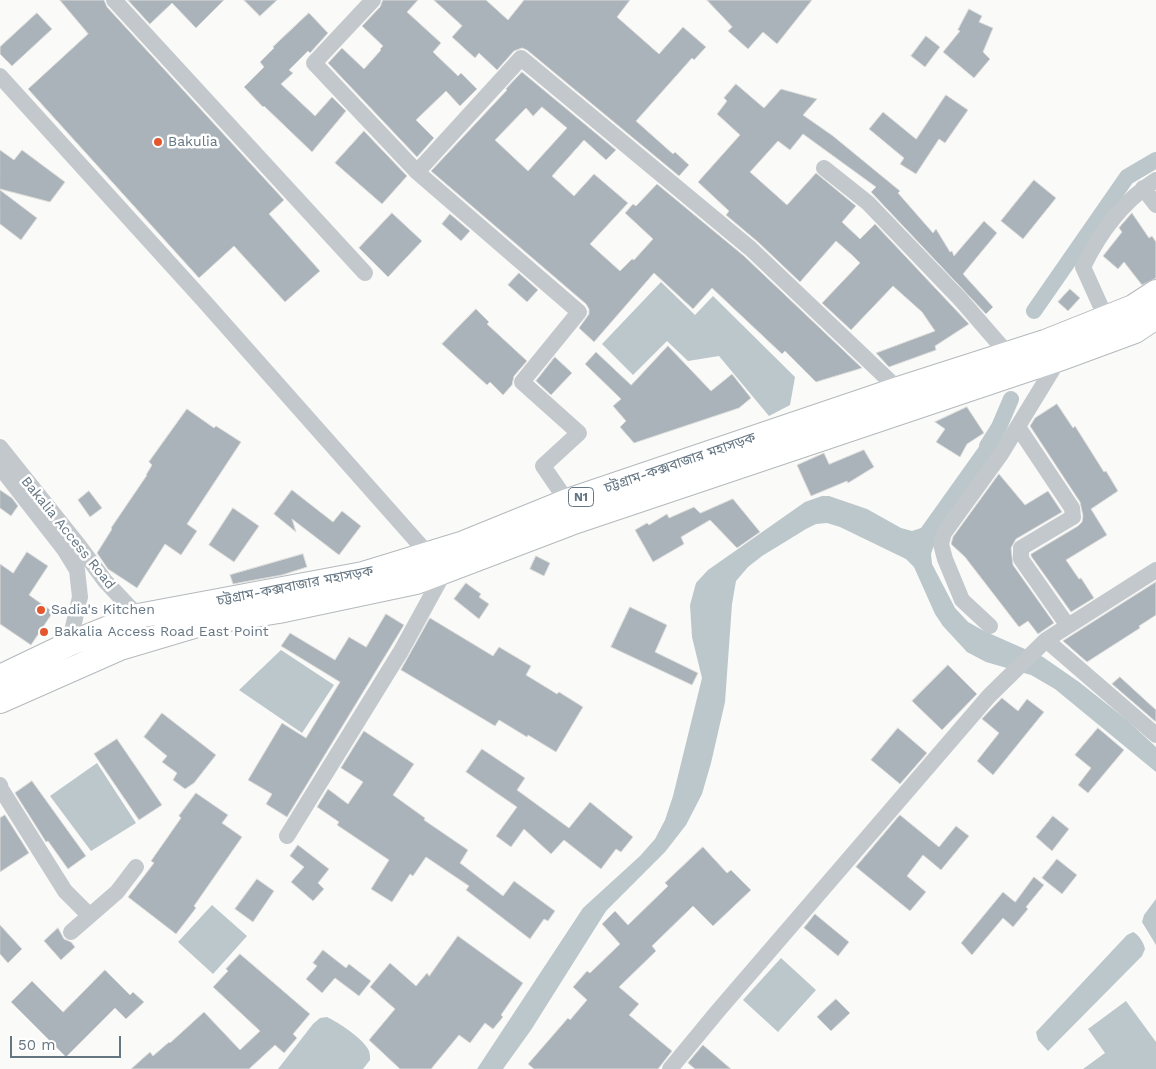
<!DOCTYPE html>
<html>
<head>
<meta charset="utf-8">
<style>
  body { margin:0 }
  #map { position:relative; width:1156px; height:1069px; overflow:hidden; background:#fafaf8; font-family:"Work Sans",sans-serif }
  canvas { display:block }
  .scale { position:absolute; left:10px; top:1036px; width:111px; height:22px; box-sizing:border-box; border:2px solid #657683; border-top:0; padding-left:6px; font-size:15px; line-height:18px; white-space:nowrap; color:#657683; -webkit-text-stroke:4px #fff; paint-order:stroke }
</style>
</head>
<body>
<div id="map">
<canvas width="1156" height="1069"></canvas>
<div class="scale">50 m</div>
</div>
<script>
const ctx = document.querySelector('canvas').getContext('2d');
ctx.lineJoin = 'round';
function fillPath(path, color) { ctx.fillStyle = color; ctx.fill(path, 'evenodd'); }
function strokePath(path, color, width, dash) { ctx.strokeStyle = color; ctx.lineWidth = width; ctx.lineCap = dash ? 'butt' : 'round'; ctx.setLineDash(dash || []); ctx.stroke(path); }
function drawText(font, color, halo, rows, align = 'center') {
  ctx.font = font + ' "Work Sans","Noto Sans Bengali",sans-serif'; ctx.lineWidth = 5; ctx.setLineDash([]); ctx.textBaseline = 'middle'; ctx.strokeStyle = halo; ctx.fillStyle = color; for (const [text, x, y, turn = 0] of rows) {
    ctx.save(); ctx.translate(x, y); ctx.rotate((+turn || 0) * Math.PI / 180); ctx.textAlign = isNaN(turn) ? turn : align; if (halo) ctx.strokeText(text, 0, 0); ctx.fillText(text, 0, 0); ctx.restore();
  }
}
fillPath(new Path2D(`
  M661,282L695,315L713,296L795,377L790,405L769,416L719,356L688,361L667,341L633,375L602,344Z
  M993,427H999L1003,433V439L934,545L931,554L932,564L955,608L968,622L984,631L1043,657L1079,682L1127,720L1156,747V772L1055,689L1031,675L986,662L967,652L943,626L935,614L914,567L906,559L840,527L827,523L816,524L806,529L762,556L748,567L736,581L732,604L725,702L711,763L702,794L686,825L665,852L606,911L531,1030L503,1069H477L583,908L640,856L655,839L665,820L673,796L702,678L692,637L690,605L696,583L708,570L805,502L822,496H829L867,509L901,528L912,531L921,528Z
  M281,650L334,685L302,733L239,690Z
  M97,763L136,823L91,851L50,796Z
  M1156,899V945L1142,922L1144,915Z
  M212,905L247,936L213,974L178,942Z
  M1133,932C1139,935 1144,943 1145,949L1142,956L1048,1051L1038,1040L1036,1032L1127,935Z
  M781,958L816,990L778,1032L743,1000Z
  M1126,1001L1156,1042V1069H1083L1105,1053L1088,1029Z
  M327,1017C339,1023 361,1037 368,1049C370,1052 370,1056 370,1060L363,1069H278L313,1024L320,1018Z`), '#bbc7cb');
strokePath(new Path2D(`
  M1034,311L1127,177L1156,160
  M987,446L999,427L1011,399`), '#bbc7cb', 16);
const building = new Path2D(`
  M60,0H104L107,7L284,200L269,214L320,271L285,302L234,246L199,278L28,89L88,34Z
  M128,0H224L196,28L172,3L150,24Z
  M244,0H277L260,16Z
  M383,0H418L407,12L441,43L433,52L458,76L461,73L477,89L460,106L446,91L416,120L434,138L417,157L328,63L342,48L364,69L381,50L380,49L383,46L362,26L380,7Z
  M434,0H486L508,20L524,0H630L617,17L659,54L683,27L706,47L694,60L692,58L636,121L673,154L675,152L689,165L679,176L527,50L522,48L514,51L497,70L479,53L475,58L452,37L462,26Z
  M707,0H812L777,44L763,32L748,49L728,31L732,27Z
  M969,9L982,16L979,22L993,28L983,52L990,59L974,78L943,52L960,31L958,30Z
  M37,13L52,29L12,66L0,54V47Z
  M309,13L328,33L310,53L308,51L289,70L293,73L281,84L315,116L332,97L346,111L312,152L264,106L263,107L244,87L264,67L260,62L274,48L273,47Z
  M926,36L940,47L925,67L911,56Z
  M522,72L616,150L606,160L584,140L552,176L574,196L594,174L628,203L590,244L620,271L632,259L634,260L653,239L625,213L633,204L636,206L657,184L744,256L862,368L816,382L785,351L782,354L712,288L693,309L654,273L594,342L579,328L589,314V309L586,304L431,171L507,90L506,89ZM542,107L567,128L528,171L495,140L526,108L533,116Z
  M736,84L764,108L781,89L817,99L803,115L833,136L900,191L898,193L933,233L936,229L950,252L952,251L954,256L984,221L997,233L963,274L993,307L986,314L871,192L876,187L803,134L790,150L778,141L750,172L787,205L816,173L856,206L842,222L860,239L875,224L969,324L935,346L936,350L889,367L876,353L935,331L922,312L893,286L851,330L822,303L860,263L852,255L836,241L800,282L758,242L726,215L729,211L698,182L740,135L717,114L727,101L724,98Z
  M946,95L968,110L945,143L939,139L916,174L900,164L904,158L869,129L883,112L916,139Z
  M364,131L407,176L382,204L335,163Z
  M0,150L14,160L22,150L65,182L50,202L0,189Z
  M1034,180L1056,198L1023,239L1001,221Z
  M0,190L37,218L21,240L0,224Z
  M392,213L422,241L388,277L359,248Z
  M1132,213L1149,238L1152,236L1156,242V278L1142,285L1124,262L1118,269L1103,256L1122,232L1119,228Z
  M450,214L470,231L461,241L442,224Z
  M519,273L538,290L527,302L508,285Z
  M1070,289L1080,298L1068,311L1058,302Z
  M476,309L489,322L487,324L527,361L514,376L512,385L503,395L490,382L487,385L442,344Z
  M668,346L711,391L732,374L751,398L739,408L634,443L620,427L626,421L613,406L621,399L585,364L596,352L631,385Z
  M555,357L572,373L551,395L536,381Z
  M1057,404L1073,428L1075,426L1104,472L1106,471L1118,491L1091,509L1107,535L1066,560L1079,579L1081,578L1094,598L1071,612L1031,556V554L1078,526L1082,522L1083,516L1080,502L1030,426L1035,418Z
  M967,407L984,433L967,444L960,457L936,442L945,429L935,422Z
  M187,409L214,428L216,426L241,442L187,524L197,531L181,555L165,544L137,588L108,569L97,553L112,529L111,528L147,475H146L152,465L149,462Z
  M864,450L874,467L848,483L847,481L811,496L797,465L824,453L829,464Z
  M999,474L1025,505L1048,491L1062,512L1016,539L1011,548L1013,565L1054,623L1038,634L1028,621L1019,627L965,557L951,544L953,537Z
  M0,490L12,498L18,506L11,516L0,508Z
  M292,490L333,522L342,511L361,526L339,555L292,519L296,532L274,514Z
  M89,491L102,508L90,517L78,500Z
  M733,499L760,532L737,548L710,520L681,537L684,544L653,562L635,530L647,523L649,525L667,514L669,518L694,507L700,513Z
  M233,508L259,526L234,562L209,545Z
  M27,552L48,566L29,595L53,612L31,645L0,624V564L13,573Z
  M303,554L307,567L282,575L233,584L230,575Z
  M536,556L550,563L544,576L530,569Z
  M1156,582V615L1139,626L1140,628L1087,662L1063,641Z
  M466,583L481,594L479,597L489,604L479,619L454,599Z
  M630,607L667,625L655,652L698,673L692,685L611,647Z
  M386,614L404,625L287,817L266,804L272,794L248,780L282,723L306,738L340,682L281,646L290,633L335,660L349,637L366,647Z
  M430,618L493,656L499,647L531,666L526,675L557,694L559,692L583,707L556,752L528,735L527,737L499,720L495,726L401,670Z
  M948,665L977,694L942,730L912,701Z
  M1120,677L1156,710V722L1112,684Z
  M1002,698L1018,711L1027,699L1044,712L993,775L977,761L999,733L982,719Z
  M162,713L216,755L194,783L185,789L173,780L177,773L162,762L167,756L144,737Z
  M898,728L927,753L900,784L871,760Z
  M1098,728L1124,750L1088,793L1078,785L1091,768L1075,755Z
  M364,731L414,764L393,795L425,818L424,820L468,850L460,863L503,896L514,881L555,911L548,921L544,919L530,939L466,890L469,886L426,857L413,876L410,874L392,902L371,889L389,860L337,825L339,822L317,807L328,789L348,804L363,782L341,768Z
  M117,739L162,805L139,820L94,754Z
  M482,749L525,778L517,790L569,828L590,802L633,837L621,852L616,849L601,869L564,840L551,854L524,829L511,847L496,836L517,807L466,772Z
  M32,781L86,856L68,869L48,841L46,842L15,793Z
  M196,793L228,815L222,823L242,837L194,906L196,908L176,934L128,897L154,863L151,861L181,818L179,816Z
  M5,815L29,853L0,872V818Z
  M900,815L939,847L956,826L969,836L941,870L923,855L907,876L926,892L910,911L856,867Z
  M1053,816L1069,829L1052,851L1036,837Z
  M298,845L329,869L318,883L324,889L313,901L291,882L304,867L290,856Z
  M703,847L727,873L731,870L751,890L713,926L693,906L652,946L656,951L619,987L639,1004L629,1015L672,1051L658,1069H534L528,1064L568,1018L570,1020L587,1000L573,987L587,971L590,973L620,944L602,924L615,911L628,925L668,886L665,883Z
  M1057,859L1077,875L1062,894L1042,878Z
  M1034,877L1044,885L1026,907L1028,909L1013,927L1003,918L972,955L961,943L1003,892L1015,902Z
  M257,879L274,891L253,922L235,909Z
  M815,914L849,942L838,956L804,928Z
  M0,925L22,949L8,963L0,954Z
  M58,928L64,939L71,942L75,947L61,960L44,941Z
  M458,936L523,983L501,1015L503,1017L493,1029L485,1023L470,1043L459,1035L431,1069H400L369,1040L395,1009L370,987L390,963L416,986L427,973L429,976Z
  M323,950L346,968L349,964L371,981L359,996L335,978L322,993L306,979L317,966L313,963Z
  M240,954L310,1014L293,1034L297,1038L284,1053L275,1045L249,1069H131L150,1052L153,1056L169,1042L170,1043L204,1012L240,1050L260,1031L213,987L228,971L226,969Z
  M105,970L130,995L133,992L144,1002L126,1019L115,1008L66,1057L11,1002L32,981L63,1012Z
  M836,999L850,1013L831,1031L817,1017Z
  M703,1045L731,1069H695L688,1063Z`);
fillPath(building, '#aab3b9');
strokePath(building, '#dcdcda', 1);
const highway = new Path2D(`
  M0,677L69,644L138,616L363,574L461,544L567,501L898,389L1045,342L1133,307L1156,292
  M0,701L120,648L204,623L279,611L416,582L571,523L1059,359L1135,331L1156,317`);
strokePath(highway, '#b4b9bd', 26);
strokePath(new Path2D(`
  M114,0L365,273
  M373,0L314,63L417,172L579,312L522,382L579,433L543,466L567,501
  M0,76L204,301L428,554
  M824,168L868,203L961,300L1007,353
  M417,172L521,58L751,249L898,389
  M1143,188L1156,205
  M1106,318L1083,267C1100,232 1123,201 1156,180
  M1018,427L1072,508L1073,517L1021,548V559L1068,626
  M0,447L80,547L105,581L138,616
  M0,467L64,549L77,570L80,597L69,644
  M990,626L962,600L945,559L941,544L944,533L1001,454L1059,359
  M1046,640L1156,735
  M0,785L1,789L65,891L89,915
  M287,836L401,651L447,567
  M71,932L117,892L136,867
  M670,1069L717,1012L989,696L1046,640L1156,570`), '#c3c8cc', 16);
strokePath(highway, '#fff', 24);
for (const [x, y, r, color] of [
  [158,142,5,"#e4572e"],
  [41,610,5,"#e4572e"],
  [44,632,5,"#e4572e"]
]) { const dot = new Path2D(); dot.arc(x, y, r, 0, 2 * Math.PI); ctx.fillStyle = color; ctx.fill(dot); strokePath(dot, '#fff', 2); }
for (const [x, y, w] of [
  [581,497,25]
]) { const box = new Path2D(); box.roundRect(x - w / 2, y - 9.5, w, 19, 4); ctx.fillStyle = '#fff'; ctx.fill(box); strokePath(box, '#657683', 1); }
drawText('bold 12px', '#657683', null, [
  ["N1",581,497]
]);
drawText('14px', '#657683', '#fff', [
  ["Bakulia",168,142],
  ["Sadia's Kitchen",51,610],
  ["Bakalia Access Road East Point",54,632]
], 'left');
drawText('14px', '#657683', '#fff', [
  ["চট্টগ্রাম-কক্সবাজার মহাসড়ক",680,463,-19],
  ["Bakalia Access Road",68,533,51],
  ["চট্টগ্রাম-কক্সবাজার মহাসড়ক",295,586,-11]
]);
</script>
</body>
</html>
